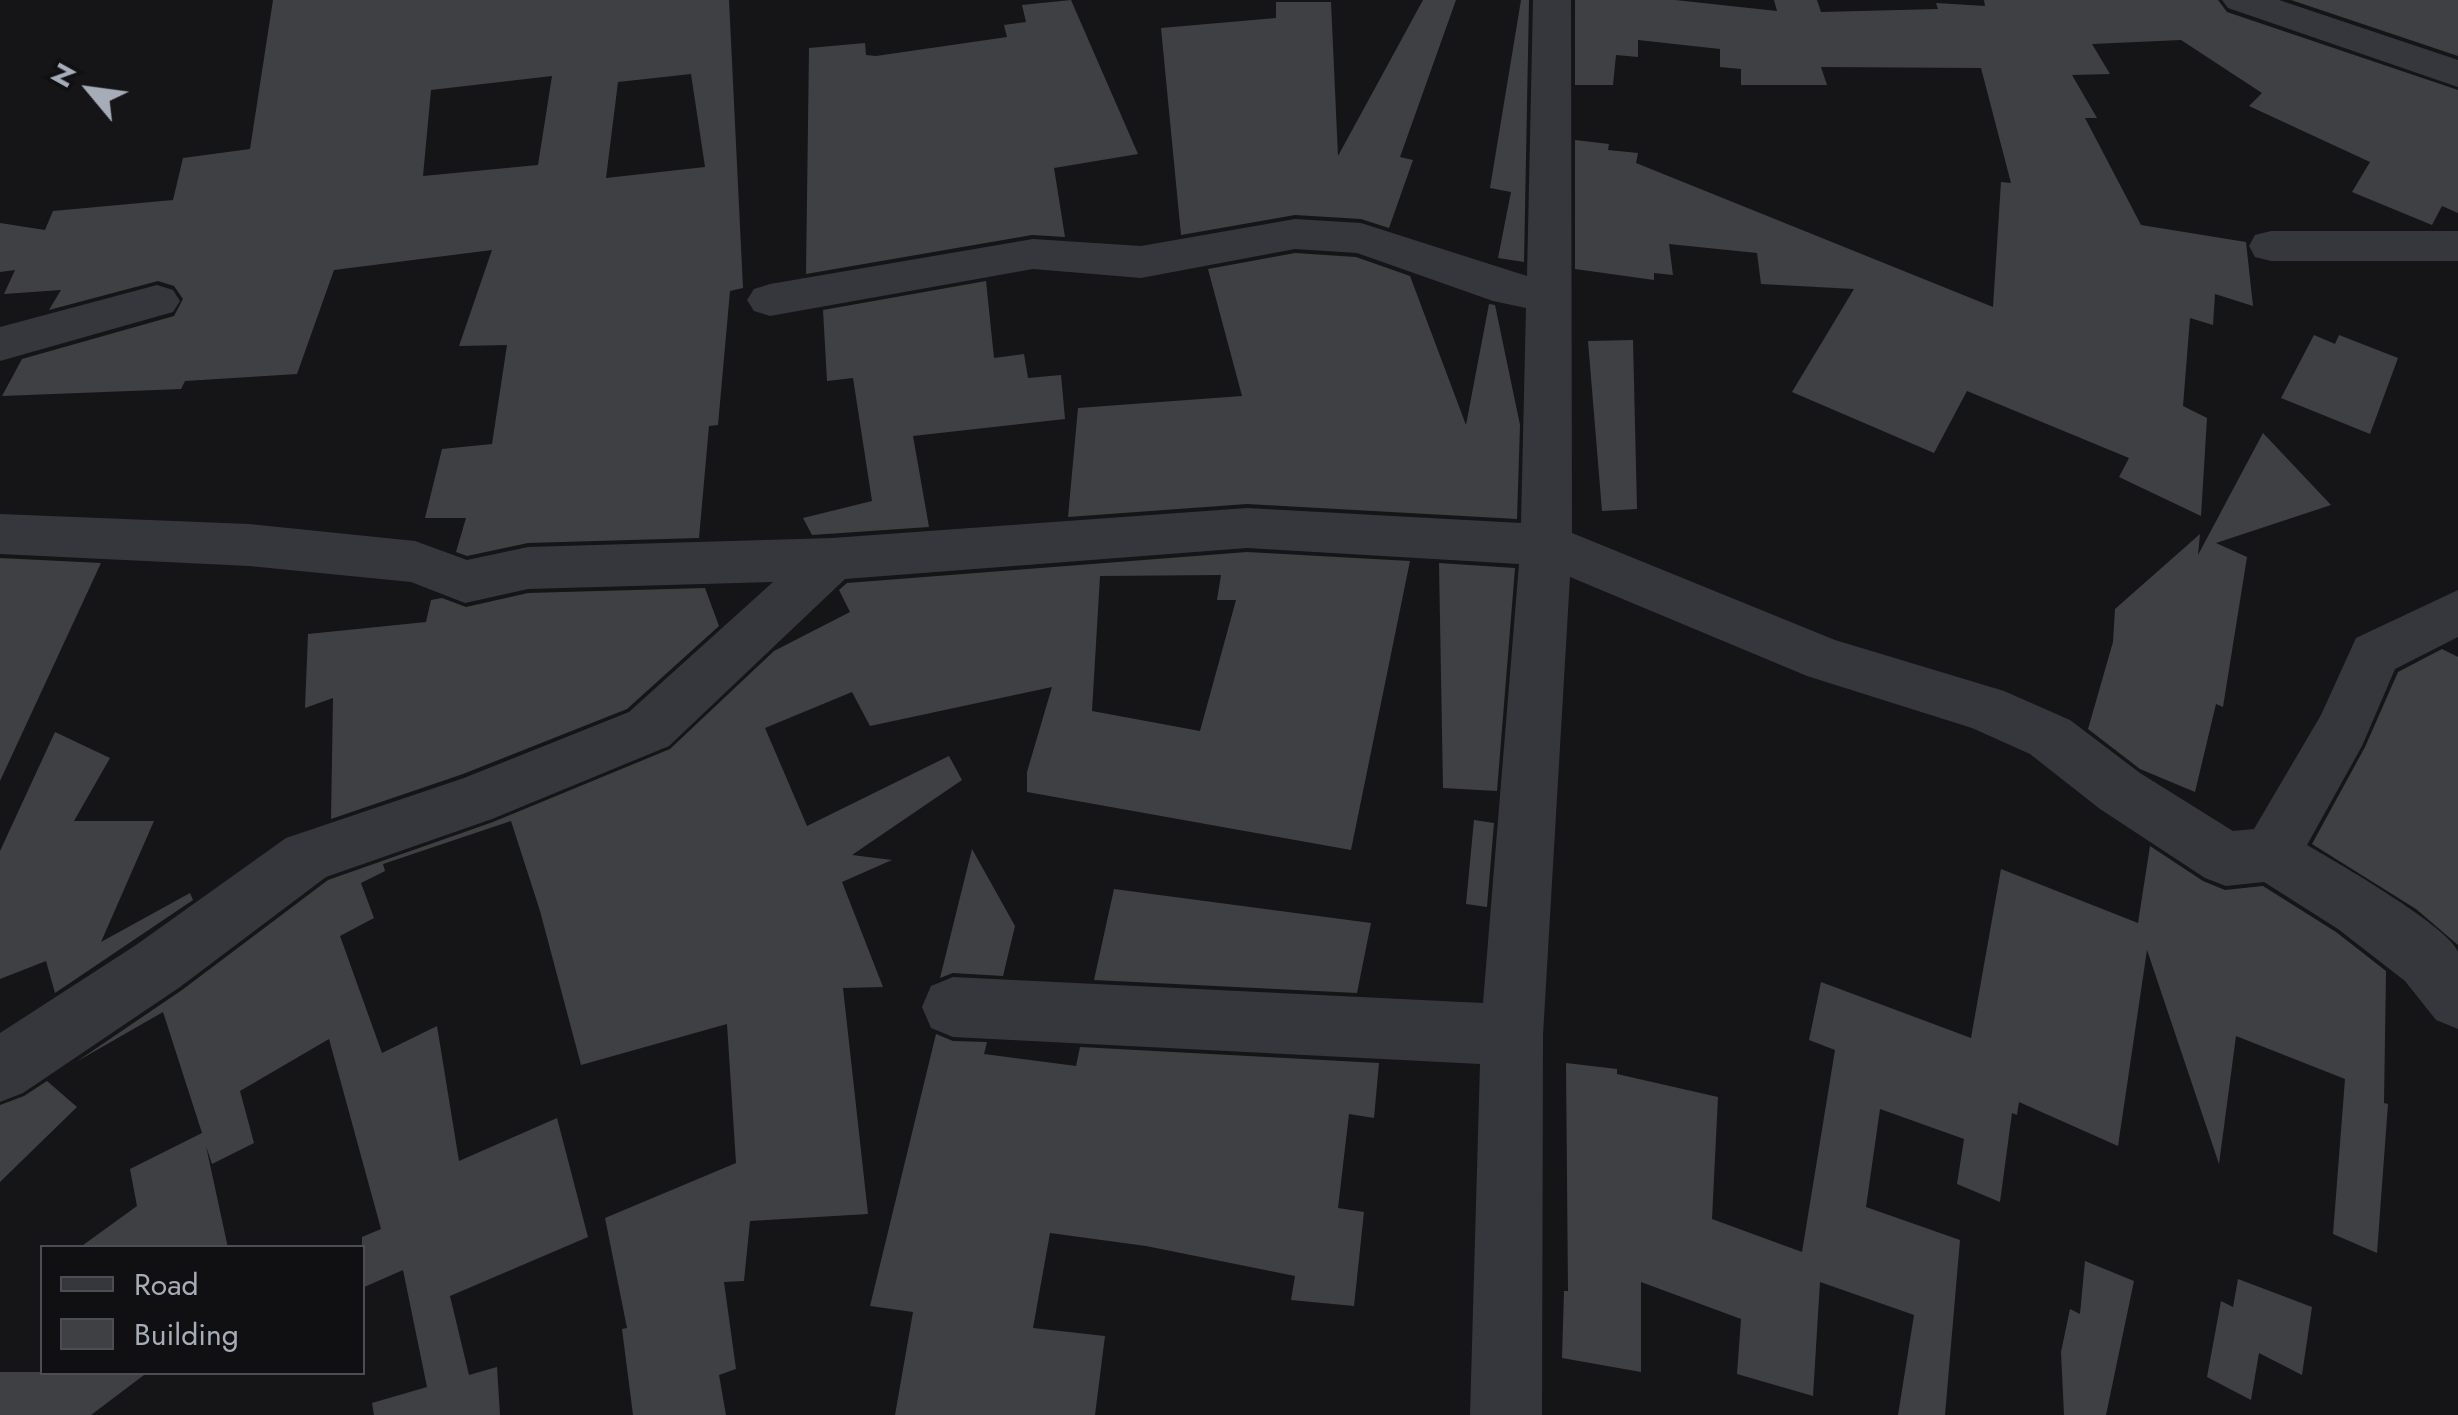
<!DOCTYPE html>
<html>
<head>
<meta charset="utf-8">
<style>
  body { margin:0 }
  #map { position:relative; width:2458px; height:1415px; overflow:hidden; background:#151517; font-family:Jost,sans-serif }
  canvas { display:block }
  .legend { position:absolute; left:40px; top:1245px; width:325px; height:130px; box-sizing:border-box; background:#101012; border:2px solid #4c4e54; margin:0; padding:12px 18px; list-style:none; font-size:30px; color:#a6acb8 }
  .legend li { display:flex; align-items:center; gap:20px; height:50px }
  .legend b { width:50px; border:2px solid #4c4e54 }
  .north { position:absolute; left:40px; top:40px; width:100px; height:100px; -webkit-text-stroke:8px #101012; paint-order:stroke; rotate:299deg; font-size:28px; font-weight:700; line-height:40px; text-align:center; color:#a6acb8 }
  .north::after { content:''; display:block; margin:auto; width:35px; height:45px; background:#a6acb8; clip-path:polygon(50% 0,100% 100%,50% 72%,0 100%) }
</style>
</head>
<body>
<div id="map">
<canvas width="2458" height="1415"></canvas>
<ul class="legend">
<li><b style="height:12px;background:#36373c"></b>Road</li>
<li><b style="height:28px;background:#3f4044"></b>Building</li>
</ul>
<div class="north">N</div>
</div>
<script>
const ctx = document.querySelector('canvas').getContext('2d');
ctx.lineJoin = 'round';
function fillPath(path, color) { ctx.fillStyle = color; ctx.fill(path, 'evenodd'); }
fillPath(new Path2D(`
  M273,0H729L743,288L730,291L718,425L709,426L699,538L528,543L467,556L456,552L466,518H425L442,449L492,444L507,345L459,346L492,250L334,270L297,374L185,381L181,389L2,396L22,359L174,316L183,299L174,286L158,281L49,310L61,290L4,294L15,270L0,272V223L45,230L53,211L173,200L183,158L250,149ZM691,74L705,167L606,178L618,82ZM552,76L538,165L423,176L431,90Z
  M1071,0L1138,154L1054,168L1065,237L1032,235L806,274L809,48L865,43L866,55L876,56L1007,37L1004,25L1026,22L1022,5Z
  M1423,0H1456L1400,157L1413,160L1389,228L1361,219L1295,215L1181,235L1161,28L1276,18V2H1331L1338,156Z
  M1521,0H1529L1524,262L1498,258L1511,192L1490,188Z
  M1575,0H1675L1777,11L1774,0H1817L1821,12L1938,9L1936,3L1985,6L1984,0H2218L2227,12L2458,90V213L2442,206L2432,225L2352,192L2370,162L2249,106L2262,93L2181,40L2092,44L2110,74L2072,75L2097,118H2085L2141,225L2246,242L2253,306L2215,294L2213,325L2190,318L2183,406L2207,418L2201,516L2119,477L2129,458L1967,391L1934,453L1792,392L1854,289L1761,284L1757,253L1669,244L1673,275L1654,273V280L1575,269V140L1609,144L1608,150L1638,153L1636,163L1993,307L2001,182L2011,183L1981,68L1821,67L1827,85H1741V69L1720,67V49L1638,40V57L1616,55L1613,85H1575Z
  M2291,0H2458V56Z
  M1295,253L1356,257L1410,276L1466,425L1489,304L1495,305L1520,425L1517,519L1247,504L1068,517L1078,408L1242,396L1208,269Z
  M986,281L994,358L1024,354L1028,378L1061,375L1065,419L913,436L929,527L812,535L803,518L872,501L853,378L827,381L823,310Z
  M2314,335L2335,344L2339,335L2398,358L2370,434L2281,398Z
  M1633,340L1637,509L1602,511L1588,341Z
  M2263,433L2331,505L2216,543L2247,557L2223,707L2216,704L2195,792L2140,769L2088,729L2113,642L2115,609L2200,534L2198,555Z
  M1247,552L1410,561L1351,850L1027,792V772L1052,687L870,726L852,692L765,728L807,826L949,756L962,780L852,855L892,860L842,882L883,987L843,988L868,1214L750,1221L744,1281L724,1282L736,1369L719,1375L726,1415H633L622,1329L627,1328L605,1218L736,1163L727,1024L581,1065L540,911L511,821L383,864L385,871L361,883L374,918L340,936L382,1053L437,1026L459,1161L557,1118L588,1237L450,1296L469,1375L497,1367L500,1415H374L372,1403L427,1387L403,1270L362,1288V1237L381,1229L329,1039L240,1091L254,1143L212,1164L206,1146L228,1248H79L137,1206L130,1169L202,1133L163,1012L76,1062L182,990L328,880L493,822L670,749L774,651L850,612L839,590L847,583ZM1221,575L1217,600H1236L1200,731L1092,711L1100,576Z
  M0,558L101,563L0,781Z
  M1439,563L1515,568L1497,791L1443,788Z
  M705,588L719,626L627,709L463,774L331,819L333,698L305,708L308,634L426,622L431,600L442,598L466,607L528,593Z
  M2442,649L2458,657V945L2416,909L2312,844L2365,747L2398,672Z
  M55,732L110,758L74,821H154L101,942L190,893L193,900L55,993L46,961L0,979V851Z
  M1474,820L1494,823L1487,907L1466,904Z
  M2150,846L2203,881L2225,890L2263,886L2336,932L2386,971L2384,1103L2388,1104L2377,1253L2333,1234L2345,1079L2236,1036L2219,1164L2147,950L2118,1146L2019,1102L2017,1115L2012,1113L2000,1202L1957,1184L1964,1139L1880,1109L1866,1207L1960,1240L1945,1415H1898L1914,1315L1820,1282L1813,1396L1737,1374L1741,1319L1641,1282V1372L1562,1358L1564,1291H1568L1566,1063L1617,1069V1074L1718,1097L1712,1219L1802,1252L1835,1050L1809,1040L1821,982L1971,1038L2001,869L2138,923Z
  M972,849L1015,926L1003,976L953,973L940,978Z
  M1114,889L1371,923L1357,993L1094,980Z
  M936,1034L953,1041L987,1042L984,1054L1076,1066L1080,1047L1379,1063L1374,1118L1349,1114L1338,1208L1364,1212L1354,1306L1291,1300L1295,1276L1146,1246L1050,1233L1033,1328L1105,1336L1095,1415H895L913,1312L870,1306Z
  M47,1081L77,1107L0,1182V1105L24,1096Z
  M2085,1261L2134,1281L2106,1415H2064L2061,1352L2070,1309L2080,1314Z
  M2238,1279L2312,1307L2302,1375L2259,1353L2251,1400L2207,1377L2221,1301L2233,1307Z
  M0,1372H148L91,1415H0Z`), '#3f4044');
fillPath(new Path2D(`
  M1533,0H1571L1572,533L1835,640L2004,691L2070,720L2140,773L2233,831L2254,829L2321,715L2356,638L2458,590V637L2395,669L2362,746L2307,845C2333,860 2451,928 2458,952C2458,969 2458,1009 2458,1029L2436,1020L2405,981L2338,929L2264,882L2226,886L2205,878L2100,809L2030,754L1972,728L1807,676L1570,577L1543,1035L1542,1415H1470L1480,1064L953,1037L931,1028L922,1007L931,986L953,977L1483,1003L1519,564L1247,548L845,579L669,746L492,819L326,877L180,987L23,1093L0,1102V1033L136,945L286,838L464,778L629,712L773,582L528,589L465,603L411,582L249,566L0,554V514L249,524L415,541L467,560L528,547L832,538L1247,508L1521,523L1526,308L1493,301L1357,253L1295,249L1141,278L1033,269L770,316L754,311L747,300L754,289L770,284L1033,239L1141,246L1295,219L1361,223L1527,276Z
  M2222,0H2279L2458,60V87L2228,8Z
  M2271,231H2458V261H2271L2255,257L2249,246L2255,235Z
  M157,285L173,290L180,301L173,312L0,361V327Z`), '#36373c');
</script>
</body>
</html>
